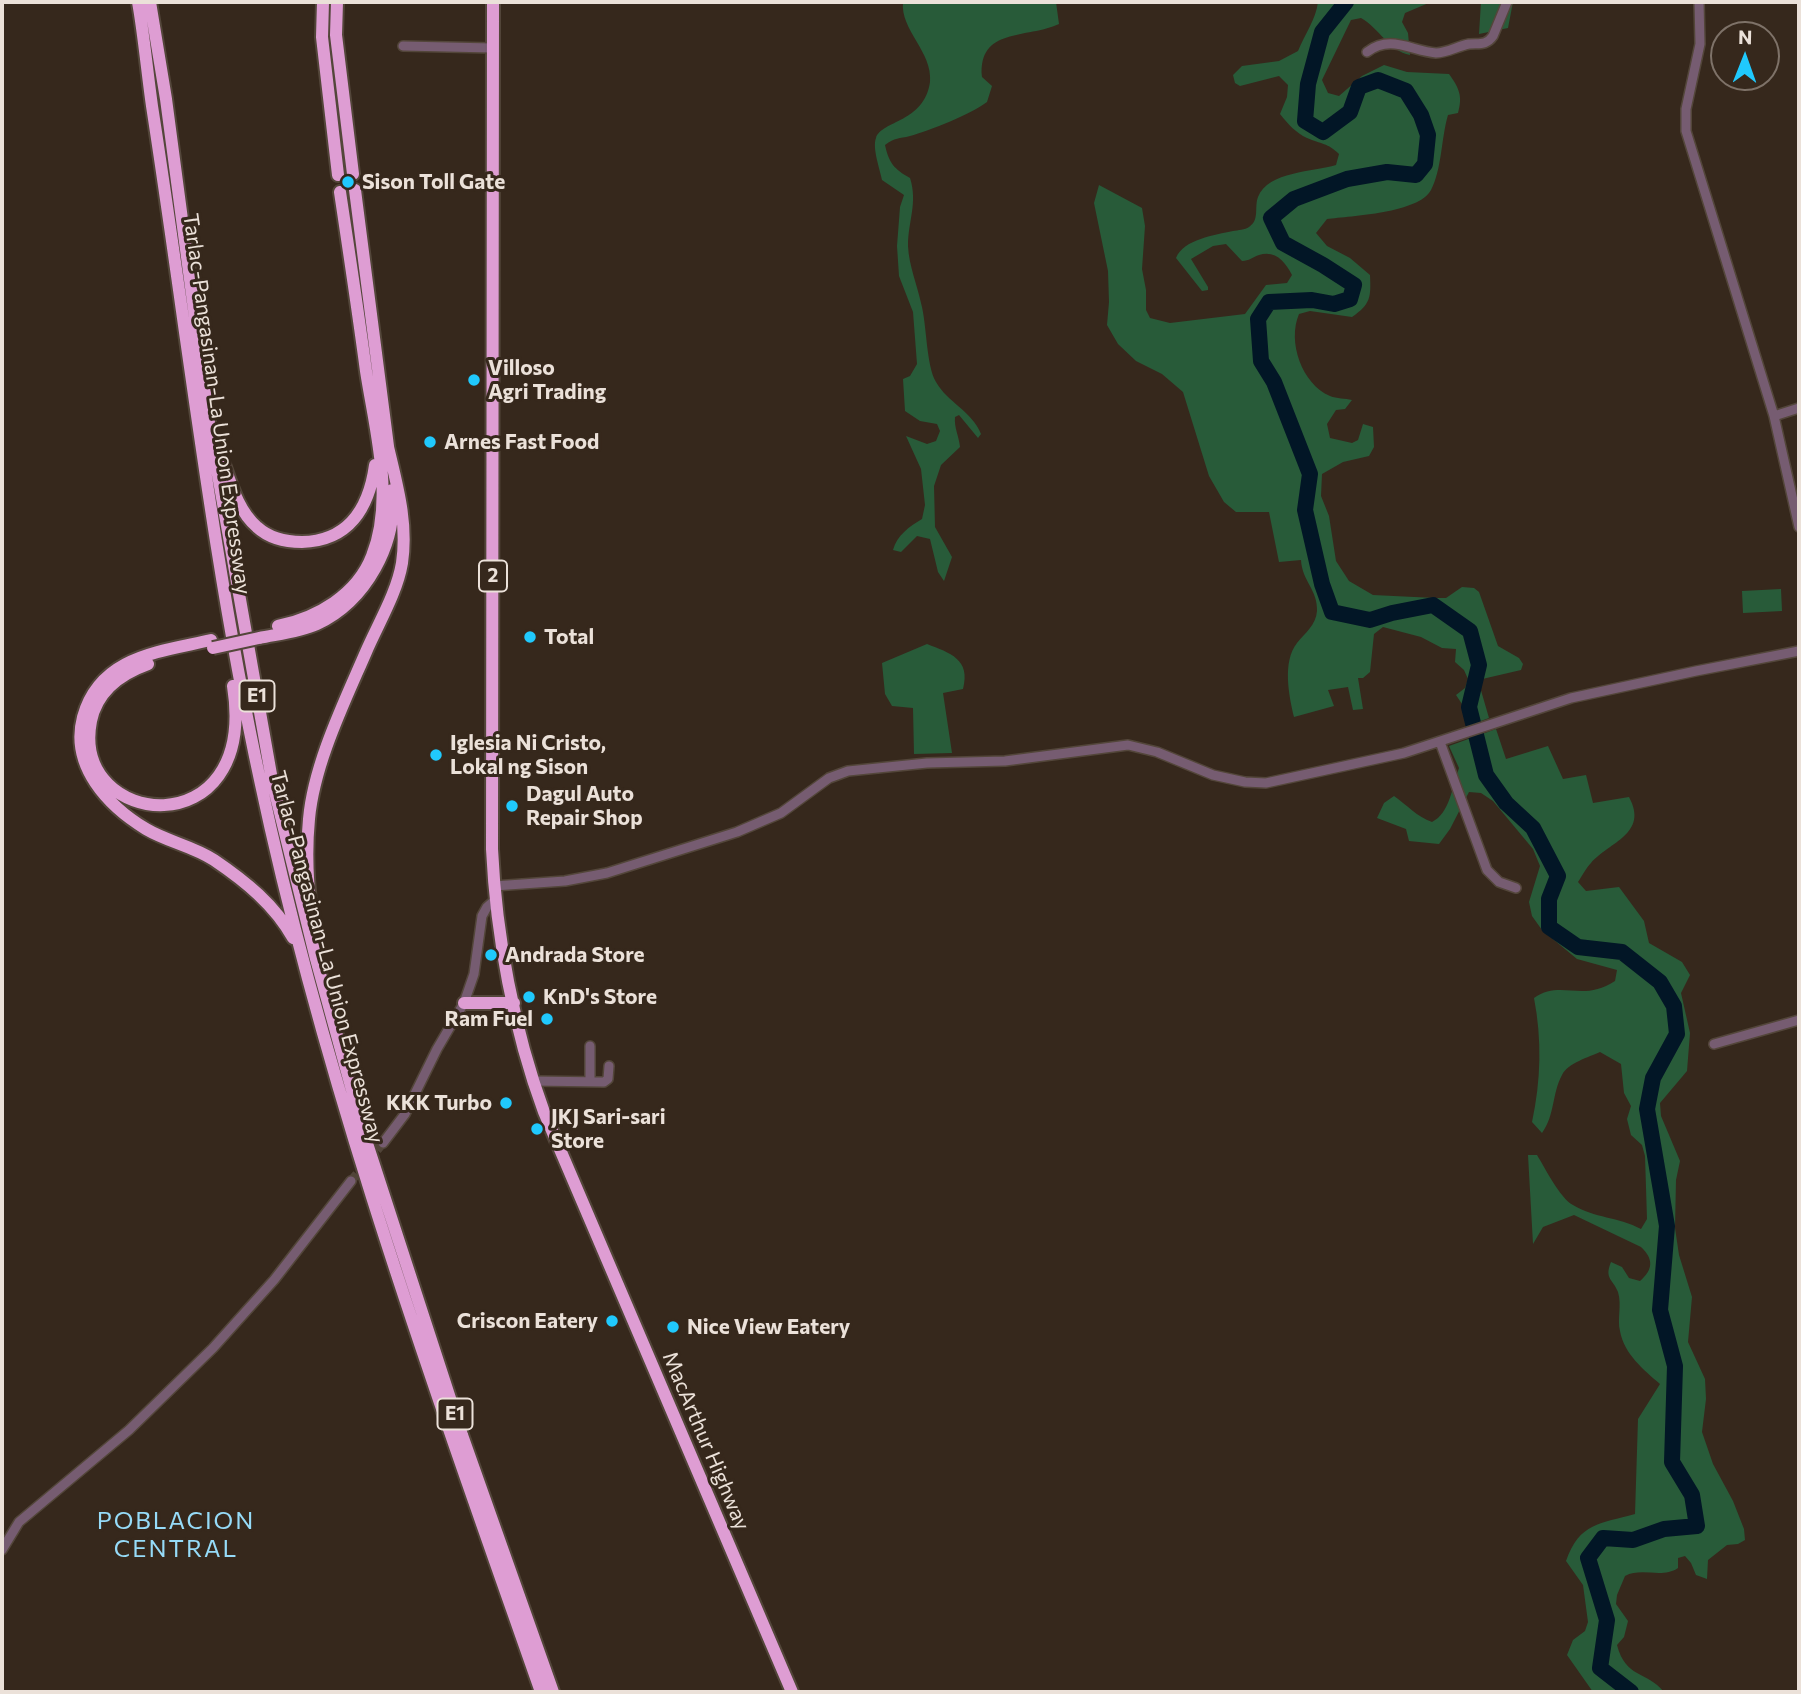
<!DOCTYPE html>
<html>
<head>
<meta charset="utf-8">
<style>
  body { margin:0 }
  #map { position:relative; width:1801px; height:1694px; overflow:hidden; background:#36281c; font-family:Commissioner,sans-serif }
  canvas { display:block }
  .frame { position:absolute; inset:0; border:4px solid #ebe1d9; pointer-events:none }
  .north { position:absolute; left:1710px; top:21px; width:70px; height:70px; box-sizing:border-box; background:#36281c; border:2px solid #7e7268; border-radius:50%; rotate:1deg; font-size:19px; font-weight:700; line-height:28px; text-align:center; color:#ebe1d9 }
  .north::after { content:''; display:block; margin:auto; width:24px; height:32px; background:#20c9fd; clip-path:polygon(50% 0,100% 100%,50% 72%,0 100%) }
</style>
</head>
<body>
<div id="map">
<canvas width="1801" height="1694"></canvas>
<div class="frame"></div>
<div class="north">N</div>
</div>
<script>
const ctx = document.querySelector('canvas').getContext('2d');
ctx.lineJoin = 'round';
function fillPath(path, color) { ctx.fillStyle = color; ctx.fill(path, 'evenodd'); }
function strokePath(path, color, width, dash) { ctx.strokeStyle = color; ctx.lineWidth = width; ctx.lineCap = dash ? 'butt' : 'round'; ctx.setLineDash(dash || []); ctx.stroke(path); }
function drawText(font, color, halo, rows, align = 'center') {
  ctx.font = font + ' Commissioner,sans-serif'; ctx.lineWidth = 6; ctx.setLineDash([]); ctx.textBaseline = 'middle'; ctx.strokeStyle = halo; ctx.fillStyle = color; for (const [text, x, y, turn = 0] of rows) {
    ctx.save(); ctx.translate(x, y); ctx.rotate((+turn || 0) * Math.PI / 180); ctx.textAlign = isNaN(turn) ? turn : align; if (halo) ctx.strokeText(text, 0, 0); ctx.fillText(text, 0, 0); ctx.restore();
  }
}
fillPath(new Path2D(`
  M903,2H1056L1059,24C1027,39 978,27 982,77L992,86L987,102C971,114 929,131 910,136C899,139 895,137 885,145C889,163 894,169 910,178C918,203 908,221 908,246C909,266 917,284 921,303C927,325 926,365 936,382C948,403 972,411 981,434L978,438L959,415L955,417C954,428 959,436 960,447L941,465L934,486L935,527L952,557L944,581L938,572L930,539L917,536L901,552L893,550C897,535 909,527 922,519L925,505L921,469L906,436L927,444L936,441L940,431L937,424L920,421L905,411L903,379L910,376L917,364L913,312L899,276L897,246L900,207L904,195L882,180C880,169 872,148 876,138C882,120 924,123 930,82C933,52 900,30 903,2Z
  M1318,2H1431L1405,13L1402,22L1408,33L1410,55C1389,51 1379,28 1361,18L1351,20L1322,80L1328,93L1339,96L1362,76L1384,65L1407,72L1449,74C1459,88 1463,96 1458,113L1448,115C1441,139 1442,169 1431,190C1419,213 1351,216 1327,219L1316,233L1327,246L1350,258L1370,275C1371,297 1371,304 1352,317L1310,311L1299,314C1287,342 1302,384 1330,396C1337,399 1345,398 1352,400L1345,409L1336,410L1327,424L1330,438L1352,443L1358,440L1363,424L1373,427L1374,447L1369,456L1343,462L1322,474L1321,496L1329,516L1336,561L1349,581L1373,595L1435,598H1446L1462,587L1474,588L1479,592L1498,646L1519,658L1523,664L1521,670L1478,680L1489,718L1470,725L1462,704L1456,695L1465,688L1468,679L1464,670L1455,662L1456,649L1442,648L1421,637L1383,627L1374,634L1370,672L1363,678H1358L1363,709L1353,710L1348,687L1328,690L1334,706L1294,717C1289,696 1282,662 1297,643C1305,633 1316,625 1317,611C1318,590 1302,581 1301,560L1279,562L1269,512H1236L1224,502L1209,476L1183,392L1162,374L1136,361L1118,344L1107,325L1109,302L1108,271L1094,203L1099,185L1142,208L1145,226L1142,269L1146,290V310L1150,318L1170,323L1245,314L1266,285L1287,283L1292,275C1285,262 1276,250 1259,255C1253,257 1249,261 1242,261L1226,244L1213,246L1191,259L1208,287V290L1202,291L1176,258C1184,239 1215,235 1233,231C1238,230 1245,230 1249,227C1260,220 1254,207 1258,197C1268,171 1314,172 1336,165L1339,154C1328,143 1321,144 1307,138C1296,133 1288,124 1280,114L1287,97L1288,85L1279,76L1240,86L1235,83L1233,75L1242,66L1279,61L1298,51C1305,34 1316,19 1318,2Z
  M1481,2H1513L1508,28L1479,34Z
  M1781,589L1782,611L1743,613L1742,591Z
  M927,644C950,653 971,659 963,689L943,693L952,753L914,754L913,708L892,706L885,694L882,663Z
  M1496,729L1506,759L1548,746L1563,779L1586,775L1593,803L1629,797C1649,834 1609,842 1591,863C1586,868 1582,876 1578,882L1586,891L1619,887L1644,921L1649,943L1682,962L1690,975L1681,993L1690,1033L1687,1071L1660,1103L1661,1116L1680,1161L1676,1180L1675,1228L1679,1255L1692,1297L1688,1342L1705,1379L1706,1399L1702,1432L1713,1464L1733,1501L1744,1529L1745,1540L1738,1544L1727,1545L1708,1560L1707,1579L1696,1575L1691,1563L1685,1556L1678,1558V1568C1662,1579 1642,1567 1625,1576L1617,1595L1616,1604L1628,1621L1624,1637L1617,1645C1626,1679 1646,1670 1664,1692H1593L1567,1655L1573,1640L1585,1631L1588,1622L1583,1585L1566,1561C1580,1522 1600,1524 1635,1514L1638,1419L1660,1384C1644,1370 1624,1354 1620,1331C1617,1319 1622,1305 1618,1292C1613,1279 1604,1279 1611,1262L1622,1267L1629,1278L1640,1281C1653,1270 1654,1259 1641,1247L1574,1215L1543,1227L1533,1244L1528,1155H1537C1545,1168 1560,1198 1573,1205C1594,1218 1619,1217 1641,1229L1647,1219L1645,1156L1642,1145L1631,1135L1627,1119L1631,1106L1624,1093L1621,1064L1600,1052C1589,1057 1568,1063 1562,1075C1552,1093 1555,1115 1542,1133L1532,1122C1541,1081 1542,1039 1534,998C1561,979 1582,1003 1615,981L1617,970L1577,959L1542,930L1532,916L1529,902L1540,866L1533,849L1493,801L1481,793L1469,792L1450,829L1439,844L1409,841L1406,829L1377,818L1384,803L1394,796C1407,805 1417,817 1432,822C1450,813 1452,787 1459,768L1449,746Z`), '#285b39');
strokePath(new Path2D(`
  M1346,2L1322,32L1308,84L1305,121L1323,132L1350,112L1359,87L1378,80L1406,91L1421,115L1428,135L1425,164L1416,175L1387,172L1347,179L1294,199L1271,218L1283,243L1323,265L1354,285L1350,299L1334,304L1312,300L1269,302L1258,319L1261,361L1274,382L1310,474L1305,510L1322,584L1332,612L1370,620L1392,613L1433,605L1470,631L1479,665L1469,707L1486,775L1506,803L1533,828L1558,876L1549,899V927L1578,947L1622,952L1660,982L1674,1006L1677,1034L1653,1078L1647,1109L1667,1226L1660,1310L1675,1366L1672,1462L1692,1495L1697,1526L1664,1529L1633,1540L1603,1538L1588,1558L1607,1620L1600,1668L1631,1692`), '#021626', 16);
strokePath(new Path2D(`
  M351,1181L383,1143`), '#514438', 9, [9, 4.5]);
const minor = new Path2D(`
  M1699,2L1700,44L1686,109V131L1774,416L1799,527
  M403,46L492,48
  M1367,52C1391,34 1411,51 1436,53C1447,53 1458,46 1469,44C1479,43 1486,46 1493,36L1507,2
  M1774,416L1799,408
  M1440,742L1487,870L1499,882L1516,888
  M494,886L565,881L607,873L737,832L781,813L829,778L848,771L927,763L1005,761L1128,745L1157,752L1213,775L1245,782L1266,783L1404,753L1571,698L1696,671L1799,651
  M1714,1044L1799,1020
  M590,1046V1082
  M533,1081L604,1082L608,1079L609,1066
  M383,1143L405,1114L437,1049L464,1003L474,974L482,916L487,907L496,899
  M2,1550L19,1522L129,1430L213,1348L274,1280L351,1181`);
const highway = new Path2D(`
  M138,2C144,36 147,71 152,106C187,331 212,558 260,780C326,1092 436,1392 541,1692
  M150,2L166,99L210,430L272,780L316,959L364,1134L462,1435L553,1692
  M323,2L322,37L338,175
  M337,2L336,35L353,174
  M493,2L492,849C496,935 514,1031 544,1112L792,1692
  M355,190L389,454
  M221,456C230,480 237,510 257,527C269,538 286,542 302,542C349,541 369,508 375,465
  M278,626C317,618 357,595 372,556C395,498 375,430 366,371C358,311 349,252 340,192
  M259,638C278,634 299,632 317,624C366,601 398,543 392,490
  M211,640C159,652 100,656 83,717C70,766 108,806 146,829C168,842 193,846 214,860C245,881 275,905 293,938
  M148,664C120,674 97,691 91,721C70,829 259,849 233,686
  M311,910C307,879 306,850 309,819C314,764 344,703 366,652C378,624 397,593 402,563C408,523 397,485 388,447
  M464,1003H514`);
strokePath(minor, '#53463a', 12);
strokePath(highway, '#53463a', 16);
strokePath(minor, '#765c71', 9);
strokePath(highway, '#de9dd3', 12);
const highwayBridge = new Path2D(`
  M213,648L259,638`);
strokePath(highwayBridge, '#53463a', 16, []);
strokePath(highwayBridge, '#de9dd3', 12);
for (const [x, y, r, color] of [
  [348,182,7,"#20c9fd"],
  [474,380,7,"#20c9fd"],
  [430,442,7,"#20c9fd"],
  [530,637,7,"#20c9fd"],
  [436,755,7,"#20c9fd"],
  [512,806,7,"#20c9fd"],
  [491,955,7,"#20c9fd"],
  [529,997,7,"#20c9fd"],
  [547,1019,7,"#20c9fd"],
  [506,1103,7,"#20c9fd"],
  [537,1129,7,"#20c9fd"],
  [612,1321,7,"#20c9fd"],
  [673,1327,7,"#20c9fd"]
]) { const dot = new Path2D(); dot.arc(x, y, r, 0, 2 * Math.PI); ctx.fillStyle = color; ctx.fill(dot); strokePath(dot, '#36281c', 2.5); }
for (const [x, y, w] of [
  [493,576,28],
  [257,696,35],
  [455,1414,35]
]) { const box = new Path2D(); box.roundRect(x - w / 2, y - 15.5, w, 31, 5); ctx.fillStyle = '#36281c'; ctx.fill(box); strokePath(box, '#ebe1d9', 2); }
drawText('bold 19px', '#ebe1d9', null, [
  ["2",493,576],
  ["E1",257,696],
  ["E1",455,1414]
]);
drawText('bold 21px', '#ebe1d9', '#36281c', [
  ["Sison Toll Gate",362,182],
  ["Villoso",488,368],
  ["Agri Trading",488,392],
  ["Arnes Fast Food",444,442],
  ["Total",544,637],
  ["Iglesia Ni Cristo,",450,743],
  ["Lokal ng Sison",450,767],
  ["Dagul Auto",526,794],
  ["Repair Shop",526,818],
  ["Andrada Store",505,955],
  ["KnD's Store",543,997],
  ["Ram Fuel",533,1019,"right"],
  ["KKK Turbo",492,1103,"right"],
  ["JKJ Sari-sari",551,1117],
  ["Store",551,1141],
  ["Criscon Eatery",598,1321,"right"],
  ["Nice View Eatery",687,1327]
], 'left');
drawText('21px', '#ebe1d9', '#36281c', [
  ["Tarlac-Pangasinan-La Union Expressway",217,404,82],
  ["Tarlac-Pangasinan-La Union Expressway",327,957,75],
  ["MacArthur Highway",706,1441,67]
]);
ctx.letterSpacing = '2px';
drawText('24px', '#96dbf8', '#36281c', [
  ["POBLACION",176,1521],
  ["CENTRAL",176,1549]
]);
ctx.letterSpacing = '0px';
</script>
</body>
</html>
